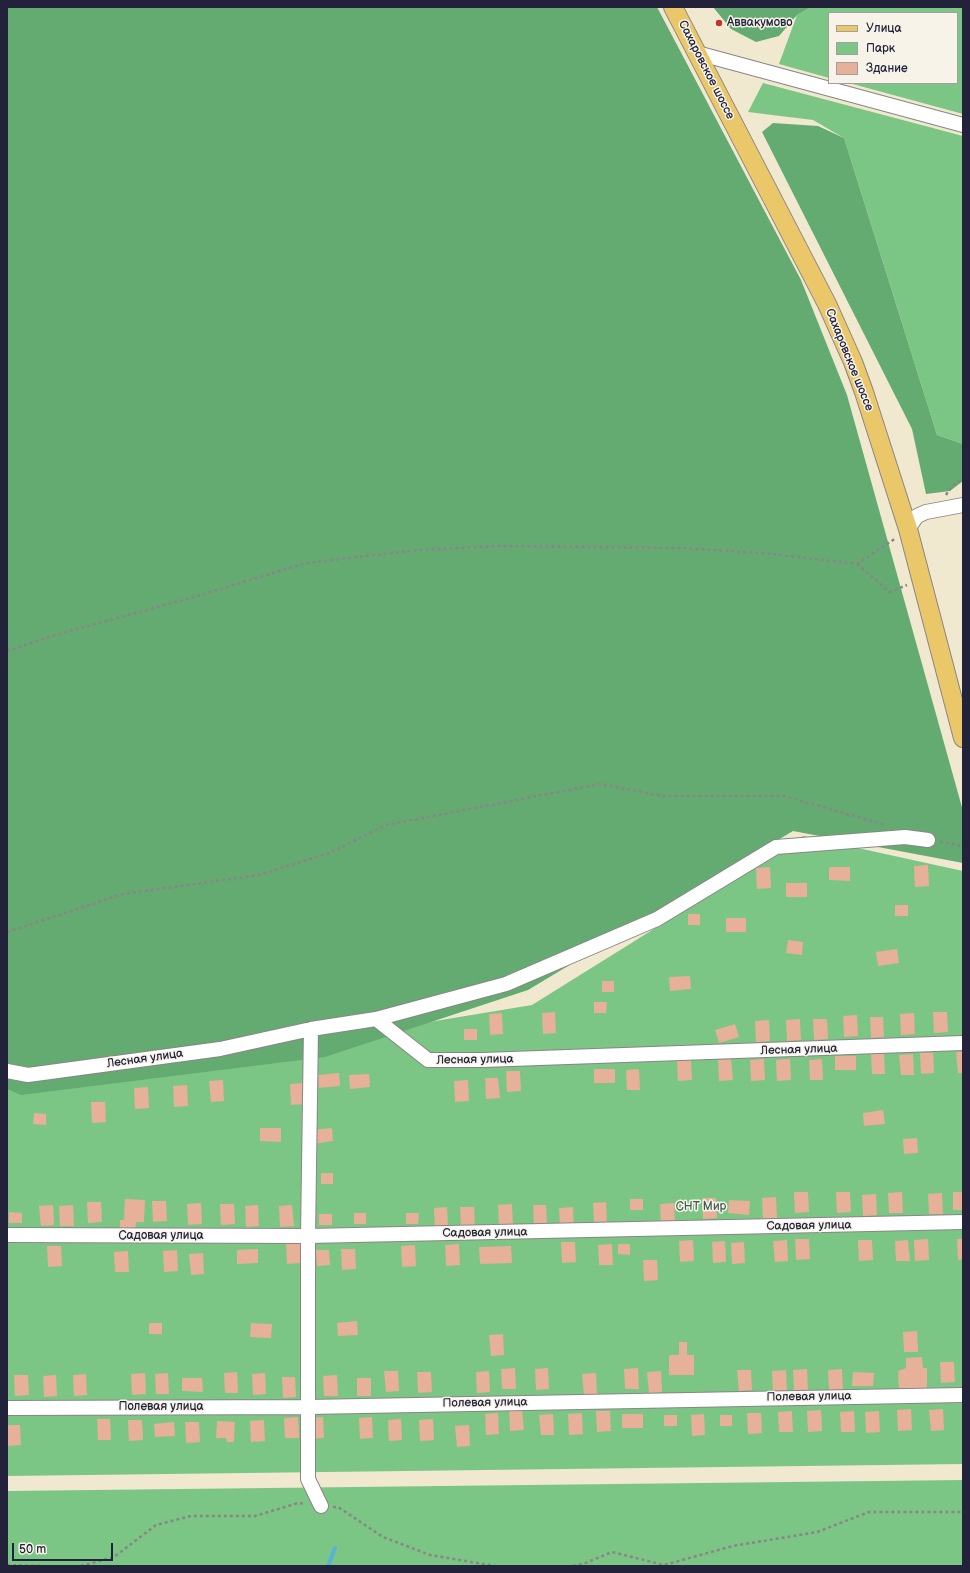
<!DOCTYPE html>
<html>
<head>
<meta charset="utf-8">
<style>
  body { margin:0 }
  #map { position:relative; width:970px; height:1573px; overflow:hidden; background:#f1e8d0; font-family:"Balsamiq Sans",sans-serif }
  canvas { display:block }
  .frame { position:absolute; inset:0; border:8px solid #22223b; pointer-events:none }
  .legend { position:absolute; left:828px; top:12px; width:130px; height:72px; box-sizing:border-box; background:#f7f3e8; border:1px solid #a29fa3; margin:0; padding:5px 7px; list-style:none; font-size:12px; color:#22223b }
  .legend li { display:flex; align-items:center; gap:8px; height:20px }
  .legend b { width:20px; border:1px solid #a29fa3 }
  .scale { position:absolute; left:12px; top:1543px; width:101px; height:18px; box-sizing:border-box; border:2px solid #22223b; border-top:0; padding-left:5px; font-size:12px; line-height:14px; white-space:nowrap; color:#22223b; -webkit-text-stroke:3px #f7f3e8; paint-order:stroke }
</style>
</head>
<body>
<div id="map">
<canvas width="970" height="1573"></canvas>
<div class="frame"></div>
<ul class="legend">
<li><b style="height:5px;background:#eac769"></b>Улица</li>
<li><b style="height:11px;background:#7bc684"></b>Парк</li>
<li><b style="height:11px;background:#e7b099"></b>Здание</li>
</ul>
<div class="scale">50 m</div>
</div>
<script>
const ctx = document.querySelector('canvas').getContext('2d');
ctx.lineJoin = 'round';
function fillPath(path, color) { ctx.fillStyle = color; ctx.fill(path, 'evenodd'); }
function strokePath(path, color, width, dash) { ctx.strokeStyle = color; ctx.lineWidth = width; ctx.lineCap = dash ? 'butt' : 'round'; ctx.setLineDash(dash || []); ctx.stroke(path); }
function drawText(font, color, halo, rows, align = 'center') {
  ctx.font = font + ' "Balsamiq Sans",sans-serif'; ctx.lineWidth = 3; ctx.setLineDash([]); ctx.textBaseline = 'middle'; ctx.strokeStyle = halo; ctx.fillStyle = color; for (const [text, x, y, turn = 0] of rows) {
    ctx.save(); ctx.translate(x, y); ctx.rotate((+turn || 0) * Math.PI / 180); ctx.textAlign = isNaN(turn) ? turn : align; if (halo) ctx.strokeText(text, 0, 0); ctx.fillText(text, 0, 0); ctx.restore();
  }
}
fillPath(new Path2D(`
  M811,7H963V114L849,83H957V13H829V78L779,64L797,15Z
  M763,83L963,136V444L937,435L844,138L813,120L748,112Z
  M803,836L963,871V1464L7,1476V1080L248,1052L532,1005Z
  M963,1480V1566H7V1491Z`), '#7bc684');
fillPath(new Path2D(`
  M7,7H657L801,280L847,395L963,811V863L793,831L528,990L325,1057L21,1095L7,1089Z
  M713,7H811L797,15L779,36L756,42L731,29Z
  M773,123L818,126L844,138L937,435L963,444V481L950,491L926,494L912,429L762,132Z`), '#64ab72');
strokePath(new Path2D(`
  M328,1566L335,1548`), '#57b3d5', 4);
fillPath(new Path2D(`
  M928,865L929,886L915,887L914,866Z
  M770,867L771,888L757,889L756,868Z
  M829,867H850V881L829,880Z
  M786,883H807V897H786Z
  M895,905H908V916H895Z
  M688,914H700V925H688Z
  M726,918H746V932H726Z
  M788,940L803,942L802,955L786,953Z
  M897,949L899,963L878,966L876,952Z
  M690,976L691,989L670,991L669,977Z
  M602,981H614V992H602Z
  M594,1002H607L606,1013H594Z
  M555,1012L556,1033L543,1034L542,1013Z
  M933,1012H947L948,1032L934,1033Z
  M502,1013L503,1034L490,1035L489,1014Z
  M914,1013L915,1034L901,1035L900,1014Z
  M857,1015L858,1036L844,1037L843,1016Z
  M870,1017H883L884,1037L871,1038Z
  M800,1019L801,1040L787,1041L786,1020Z
  M813,1019H827L828,1039L814,1040Z
  M769,1020L770,1041L756,1042L755,1021Z
  M735,1024L739,1037L719,1043L715,1030Z
  M464,1029H477V1040H464Z
  M956,1052H963V1073H958Z
  M871,1053H884L885,1074H872Z
  M920,1053H933L934,1073L921,1074Z
  M913,1054L914,1075H901L899,1055Z
  M835,1056H856V1070H835Z
  M731,1059L733,1080L719,1081L718,1060Z
  M764,1059L765,1080L751,1081L750,1060Z
  M790,1059L791,1080L777,1081L776,1060Z
  M822,1059L823,1080H810L809,1060Z
  M677,1060H691L692,1080L678,1081Z
  M594,1069H615V1083H594Z
  M639,1069L640,1090H627L626,1070Z
  M506,1071H520L521,1091L507,1092Z
  M339,1073L340,1086L319,1088L318,1075Z
  M369,1074L370,1087L350,1089L349,1075Z
  M485,1078H498L500,1098L486,1099Z
  M223,1080L224,1101L211,1102L209,1081Z
  M468,1080L469,1101L455,1102L454,1081Z
  M303,1083L304,1104L291,1105L290,1084Z
  M187,1085L188,1106L174,1107L173,1086Z
  M148,1087L149,1108L135,1109L134,1088Z
  M91,1102H105L106,1122L92,1123Z
  M883,1110L885,1124L864,1126L863,1113Z
  M34,1113L46,1114V1125L33,1124Z
  M260,1128H281V1142L260,1141Z
  M332,1128L333,1141L313,1144L311,1130Z
  M917,1138L918,1153L904,1154L903,1139Z
  M321,1173H333V1184H321Z
  M794,1192H808L809,1212L795,1213Z
  M836,1192H850L851,1212L837,1213Z
  M902,1192L903,1213H889L888,1193Z
  M953,1192H963V1210H953Z
  M942,1193L943,1214H929L928,1194Z
  M876,1194L877,1215L863,1216L862,1195Z
  M776,1197L777,1218L763,1219L762,1198Z
  M702,1198H716L717,1218L703,1219Z
  M125,1199L145,1200L144,1222H136L135,1232L120,1231V1220H124Z
  M630,1199H643V1210H630Z
  M729,1200L750,1201L749,1215L728,1213Z
  M152,1201H166L167,1221L153,1222Z
  M87,1202H101L102,1222L88,1223Z
  M606,1202L607,1223H594L593,1203Z
  M201,1203L202,1224L188,1225L187,1204Z
  M674,1203L675,1224H661L660,1204Z
  M220,1204H234L235,1224L221,1225Z
  M512,1204L513,1225L499,1226L498,1205Z
  M53,1205L54,1225L41,1226L39,1206Z
  M73,1205L74,1226H60L59,1206Z
  M258,1205L259,1226L246,1227L245,1206Z
  M292,1205L294,1226L280,1227L279,1206Z
  M533,1205H546L547,1225L534,1226Z
  M447,1207L448,1228L435,1229L434,1208Z
  M460,1207H474L475,1228H461Z
  M573,1207L574,1228H560L559,1208Z
  M9,1212L22,1213V1223H9Z
  M354,1213H366V1224H354Z
  M406,1213H419L418,1224H406Z
  M319,1214H332V1225H319Z
  M795,1239H809L810,1259L796,1260Z
  M928,1239L929,1260L915,1261L914,1240Z
  M957,1239H963V1259L958,1260Z
  M693,1240L694,1261L680,1262L679,1241Z
  M787,1240L788,1261L775,1262L773,1241Z
  M858,1240H872L873,1260L859,1261Z
  M908,1240L910,1261H896L895,1241Z
  M725,1241L726,1262L713,1263L712,1242Z
  M300,1242L301,1263L287,1264L286,1243Z
  M561,1242H575L576,1262L562,1263Z
  M744,1242L745,1263L732,1264L731,1243Z
  M459,1244L460,1265L446,1266L445,1245Z
  M612,1244L613,1265H599L598,1245Z
  M618,1244H630V1255L618,1254Z
  M415,1245L416,1266L402,1267L401,1246Z
  M47,1246H61L62,1266L48,1267Z
  M511,1246L512,1263L480,1264L479,1247Z
  M258,1249V1263L237,1264V1250Z
  M341,1249H355L356,1269L342,1270Z
  M177,1250L178,1271L164,1272L163,1251Z
  M316,1250H329L330,1265L317,1266Z
  M128,1251L129,1272H115L114,1252Z
  M203,1253L204,1274L191,1275L189,1254Z
  M643,1260H657L658,1280L644,1281Z
  M357,1321L358,1335L338,1336L337,1323Z
  M149,1323H162V1334H149Z
  M251,1323L272,1324L271,1338L250,1337Z
  M917,1331L918,1352H904L903,1332Z
  M503,1334L504,1355L491,1356L489,1335Z
  M679,1342H687V1355H694V1375H669V1355H679Z
  M922,1357L923,1368H927V1389H899L898,1371L906,1368V1358Z
  M940,1362H954L955,1382L941,1383Z
  M515,1368L516,1389H502L501,1369Z
  M548,1368L549,1389L536,1390L535,1369Z
  M638,1368L639,1389H625L624,1369Z
  M807,1369L808,1390L794,1391L793,1370Z
  M842,1369L843,1390H829L828,1370Z
  M737,1370H751L752,1390L739,1391Z
  M786,1370L787,1391L773,1392L772,1371Z
  M384,1371H398L399,1391L386,1392Z
  M489,1371L490,1392L477,1393L476,1372Z
  M661,1371L662,1392L649,1393L647,1372Z
  M237,1372L238,1393H225L224,1373Z
  M417,1372H431L432,1392L418,1393Z
  M853,1372L874,1373L873,1386H852Z
  M145,1373L146,1394L132,1395L131,1374Z
  M168,1373L169,1394H156L155,1374Z
  M265,1373L266,1394L253,1395L252,1374Z
  M596,1373L597,1394L584,1395L582,1374Z
  M86,1374L87,1395L74,1396L73,1375Z
  M14,1375H28L29,1395L15,1396Z
  M56,1375L57,1396L44,1397L43,1376Z
  M337,1375L338,1396H324L323,1376Z
  M282,1377H295L296,1397L283,1398Z
  M182,1378H202L203,1392L182,1391Z
  M357,1378H371V1396H357Z
  M911,1409L912,1430L898,1431L897,1410Z
  M943,1409L944,1430L931,1431L929,1410Z
  M509,1410H522L524,1430L510,1431Z
  M821,1410L822,1431L808,1432L807,1411Z
  M596,1411H610L611,1431L597,1432Z
  M792,1411L793,1432H779L778,1412Z
  M854,1411L855,1432H841L840,1412Z
  M879,1411L880,1432L866,1433L865,1412Z
  M498,1413L499,1434L486,1435L485,1414Z
  M582,1413L583,1434L569,1435L568,1414Z
  M747,1413H761L762,1433L748,1434Z
  M553,1414L554,1435H541L539,1415Z
  M622,1414H643V1428H622Z
  M704,1414L705,1435L692,1436L691,1415Z
  M664,1415H677V1426H664Z
  M720,1415H732V1426H720Z
  M298,1417L299,1438H285L284,1418Z
  M323,1417L324,1438L310,1439L309,1418Z
  M372,1417L373,1438L360,1439L359,1418Z
  M97,1419H110L111,1440H98Z
  M401,1419L402,1440L389,1441L388,1420Z
  M433,1419L434,1440L420,1441L419,1420Z
  M128,1420H142L143,1440L129,1441Z
  M264,1420L265,1441L251,1442L250,1421Z
  M217,1421L235,1422L234,1442H227L226,1438H216Z
  M174,1422L175,1436L155,1437L154,1424Z
  M185,1422H199L200,1442L186,1443Z
  M7,1425H20L21,1445L8,1446Z
  M469,1425L470,1446L457,1447L455,1426Z`), '#e7b099');
const minor = new Path2D(`
  M697,53L963,125
  M908,529L917,516L926,512L963,505
  M376,1019L506,984L657,919L776,847L905,837L928,840
  M311,1029L308,1236V1479L321,1506
  M7,1071L28,1075L220,1049L311,1029L376,1019L428,1060H483L963,1043
  M7,1235L308,1236L963,1222
  M7,1408L308,1407L963,1395`);
const major = new Path2D(`
  M673,7L827,304L853,362L864,392L908,529L963,738`);
strokePath(minor, '#8a8586', 16);
strokePath(major, '#8a8586', 20);
strokePath(new Path2D(`
  M946,495L951,487L963,478
  M857,564L890,592L907,585
  M7,651L52,636L194,597L306,563L418,550L499,546L681,548L773,554L857,564L896,538
  M940,842L963,846
  M7,932L123,894L259,875L332,852L386,825L600,784L663,796H784L886,825
  M333,1507H338L383,1537L430,1555L495,1566
  M7,1565L40,1566
  M81,1566L114,1557L156,1525L191,1516H255L298,1503L306,1504
  M573,1566L583,1564L612,1552L664,1565L733,1546L817,1532L869,1512H963`), '#8a8586', 2.5, [3, 3]);
strokePath(minor, '#fff', 14);
strokePath(major, '#eac769', 18);
for (const [x, y, r, color] of [
  [719,23,4,"#c8321e"]
]) { const dot = new Path2D(); dot.arc(x, y, r, 0, 2 * Math.PI); ctx.fillStyle = color; ctx.fill(dot); strokePath(dot, '#f7f3e8', 1.5); }
drawText('12px', '#22223b', '#f7f3e8', [
  ["Аввакумово",727,23]
], 'left');
drawText('12px', '#22223b', '#f7f3e8', [
  ["Сахаровское шоссе",706,70,63],
  ["Сахаровское шоссе",849,360,68],
  ["Лесная улица",799,1050,-2],
  ["Лесная улица",145,1059,-8],
  ["Лесная улица",475,1060,-1],
  ["Садовая улица",809,1226,-1],
  ["Садовая улица",485,1233,-1],
  ["Садовая улица",161,1236],
  ["Полевая улица",809,1397,-1],
  ["Полевая улица",485,1403,-1],
  ["Полевая улица",161,1407]
]);
drawText('12px', '#415b55', '#f7f3e8', [
  ["СНТ Мир",701,1207]
]);
</script>
</body>
</html>
